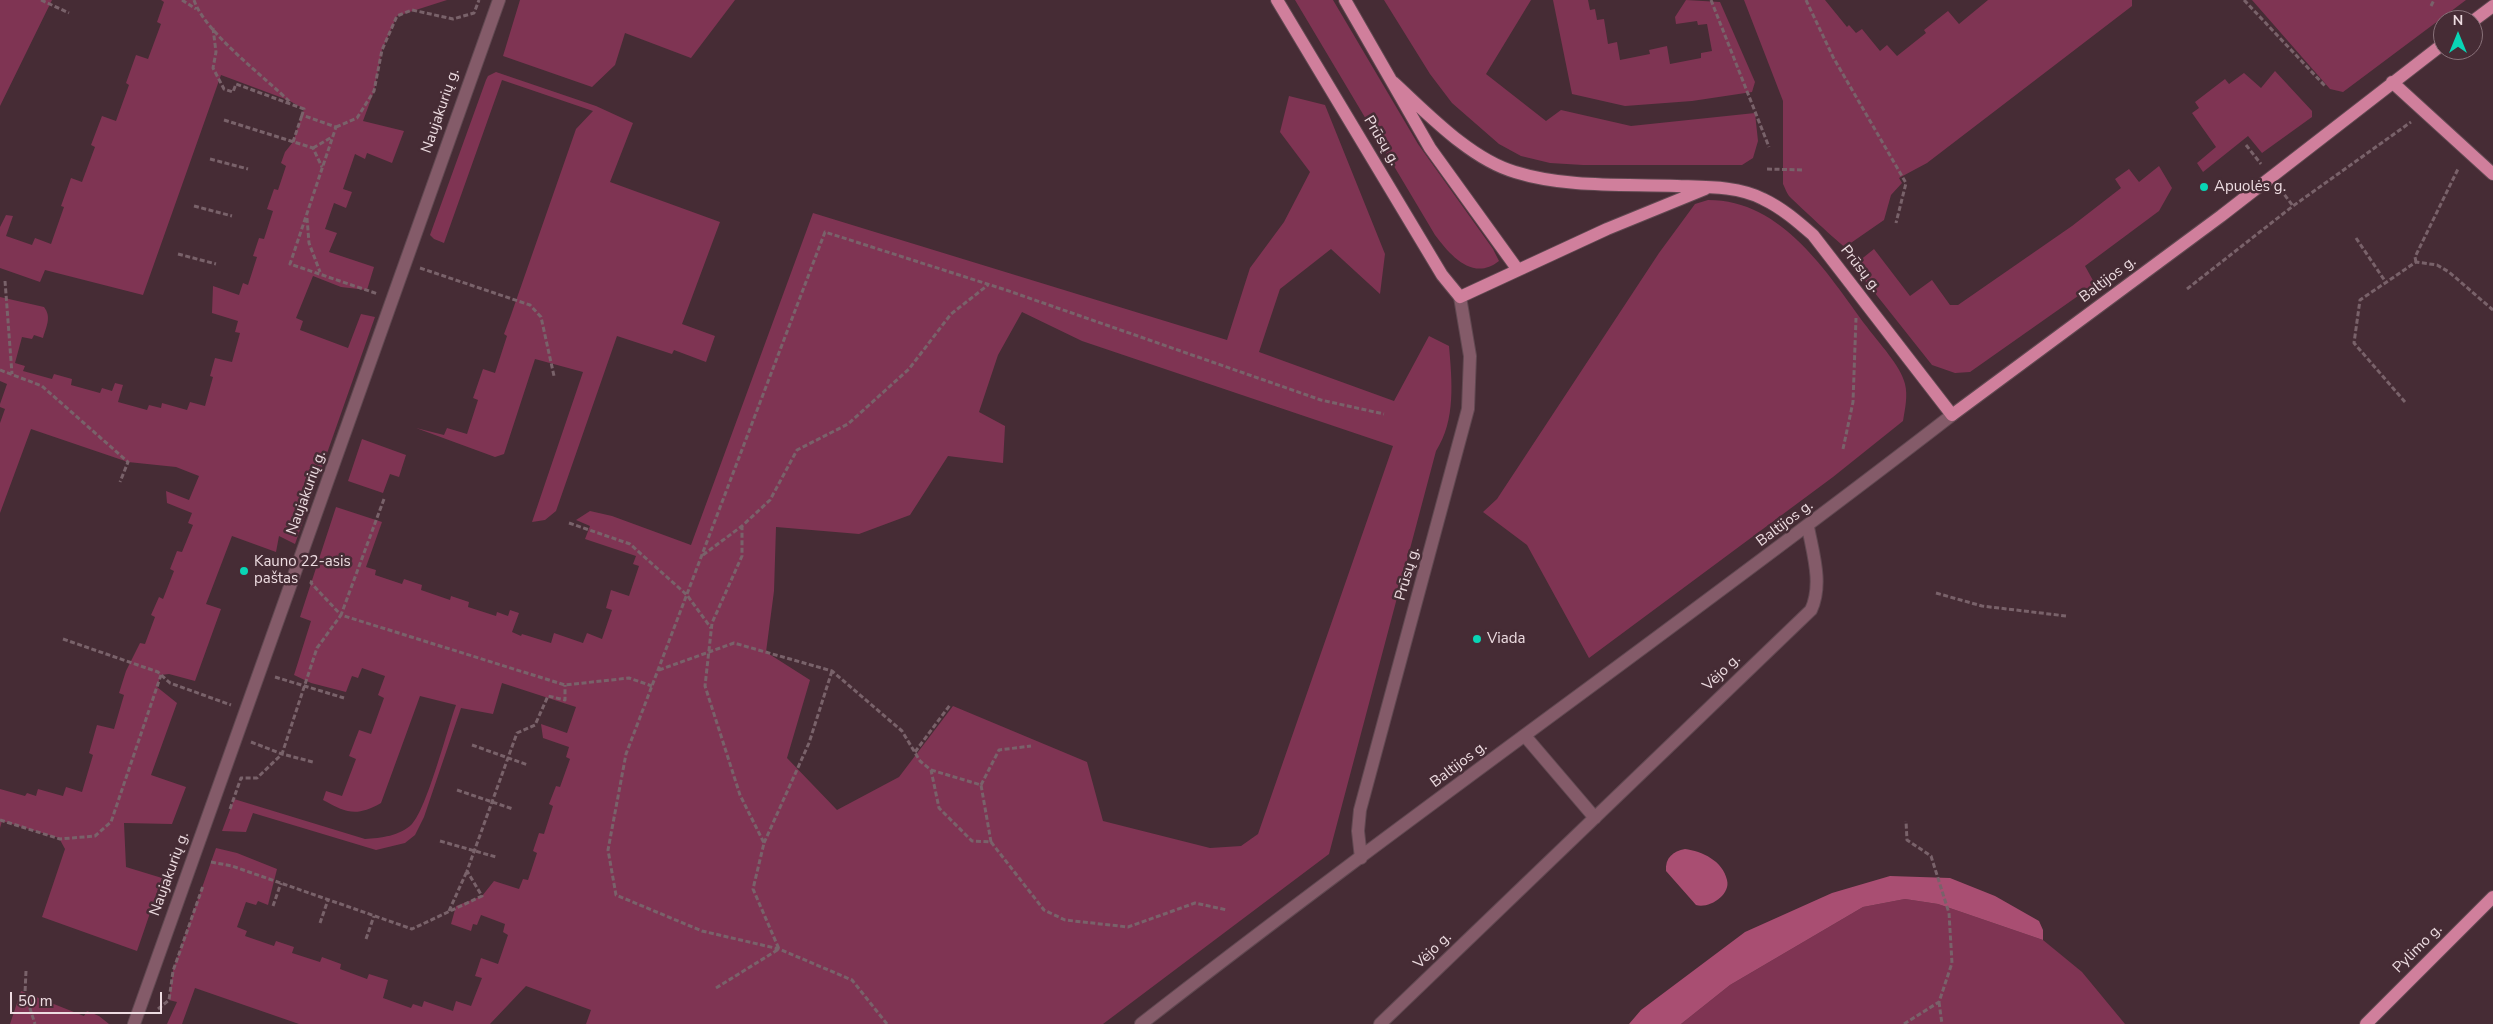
<!DOCTYPE html>
<html>
<head>
<meta charset="utf-8">
<style>
  body { margin:0 }
  #map { position:relative; width:2493px; height:1024px; overflow:hidden; background:#462c35; font-family:"Nunito Sans",sans-serif }
  canvas { display:block }
  .north { position:absolute; left:2433px; top:10px; width:50px; height:50px; box-sizing:border-box; background:#462c35; border:1px solid #89727a; border-radius:50%; rotate:0deg; font-size:14px; font-weight:700; line-height:20px; text-align:center; color:#eddce1 }
  .north::after { content:''; display:block; margin:auto; width:18px; height:22px; background:#09d5b5; clip-path:polygon(50% 0,100% 100%,50% 72%,0 100%) }
  .scale { position:absolute; left:10px; top:992px; width:152px; height:22px; box-sizing:border-box; border:2px solid #eddce1; border-top:0; padding-left:6px; font-size:15px; line-height:18px; white-space:nowrap; color:#eddce1; -webkit-text-stroke:4px #462c35; paint-order:stroke }
</style>
</head>
<body>
<div id="map">
<canvas width="2493" height="1024"></canvas>
<div class="north">N</div>
<div class="scale">50 m</div>
</div>
<script>
const ctx = document.querySelector('canvas').getContext('2d');
ctx.lineJoin = 'round';
function fillPath(path, color) { ctx.fillStyle = color; ctx.fill(path, 'evenodd'); }
function strokePath(path, color, width, dash) { ctx.strokeStyle = color; ctx.lineWidth = width; ctx.lineCap = dash ? 'butt' : 'round'; ctx.setLineDash(dash || []); ctx.stroke(path); }
function drawText(font, color, halo, rows, align = 'center') {
  ctx.font = font + ' "Nunito Sans",sans-serif'; ctx.lineWidth = 5; ctx.setLineDash([]); ctx.textBaseline = 'middle'; ctx.strokeStyle = halo; ctx.fillStyle = color; for (const [text, x, y, turn = 0] of rows) {
    ctx.save(); ctx.translate(x, y); ctx.rotate((+turn || 0) * Math.PI / 180); ctx.textAlign = isNaN(turn) ? turn : align; if (halo) ctx.strokeText(text, 0, 0); ctx.fillText(text, 0, 0); ctx.restore();
  }
}
fillPath(new Path2D(`
  M0,0H52L0,106Z
  M161,0H447L397,16L382,50L374,91L363,121L404,131L392,163L367,153L365,159L355,154L343,189L352,192L346,208L334,203L325,229L337,233L329,252L374,267L367,290L341,287L313,276L296,318L303,321L300,330L348,348L361,314L375,317L295,544L279,536L276,552L232,536L206,604L221,609L195,681L169,674L161,675L157,687L177,703L151,775L186,787L172,824L124,823L126,867L162,878L137,951L42,917L65,849L59,838L2,821L0,828V789L25,796L27,793L36,796L38,789L63,796L66,787L82,792L93,755L89,753L97,725L114,729L124,695L119,693L126,671L140,643L145,644L155,617L151,615L159,597L163,599L174,571L170,569L177,551L182,552L193,525L188,523L192,513L167,503L166,491L189,500L199,476L176,467L128,462L31,429L0,513V423L5,409L0,407V404L7,384L0,381V297L44,307C52,317 46,327 43,338L34,335L32,339L22,337L15,363L25,366L23,371L52,379L54,374L72,379L71,385L100,393L102,388L112,391L115,383L123,385L118,402L147,410L149,405L161,408L162,403L187,410L190,402L205,406L213,377L210,376L215,358L232,362L240,333L235,332L238,321L212,313L213,286L239,295L243,283L248,285L257,257L253,256L259,238L264,239L273,211L267,209L274,189L278,190L286,166L281,163L285,152L293,142L304,109L288,100L221,75L143,295L45,270L40,282L0,268V227L6,215L13,216L6,236L32,245L35,238L51,244L64,207L61,206L71,178L82,182L95,147L91,145L102,116L116,121L129,85L126,83L136,55L148,59L161,24L157,22L164,2Z
  M520,0H735L691,58L625,33L615,65L592,87L503,56Z
  M1295,0H1333L1418,144L1493,249L1499,261C1473,282 1450,255 1435,235Z
  M1384,0H1531L1486,74L1546,121L1561,110L1631,126L1755,113L1758,141L1753,158L1742,165H1583L1550,163L1521,156L1499,144L1452,103L1430,74Z
  M1553,0H1588L1590,10L1595,9L1597,20L1604,19L1608,44L1617,42L1620,60L1650,54L1649,50L1667,46L1670,64L1701,58V53L1712,51L1707,24L1698,25L1697,21L1676,24L1675,17L1686,0L1720,2L1755,82L1752,92L1692,101L1625,106L1572,94Z
  M1744,0H1825L1847,27L1849,25L1856,33L1862,29L1880,51L1887,45L1897,56L1926,33L1924,30L1948,11L1959,24L1988,0H2132V6L1927,163L1899,178L1902,183L1891,195L1884,220L1845,247C1841,245 1797,204 1790,197C1787,194 1785,188 1783,184V101Z
  M2252,0H2466L2343,92L2330,89Z
  M2275,71L2312,111V117L2262,153L2248,136L2203,172L2197,163L2216,147L2192,113L2199,108L2195,102L2225,79L2229,84L2244,73L2261,88Z
  M496,72L596,106L633,123L610,182L720,222L682,324L715,336L706,362L674,350L672,354L617,336L556,511L545,520L532,522L583,372L535,359L504,454L495,457L416,428L444,435L447,428L467,434L478,400L473,398L483,369L495,373L507,336L504,334L511,315L576,129L593,111L502,80L444,243L434,239L430,235L486,80L488,76Z
  M1289,96L1325,105L1385,254L1380,294L1331,249L1280,289L1259,352L1394,401L1429,336L1449,346C1452,381 1456,420 1436,451L1329,854L1103,1024H586L591,1010L526,986L490,1024H299L195,988L182,1024H167L177,1002L169,1000L173,970L216,848L237,853L277,869L268,905L258,901L256,905L246,902L237,927L247,931L245,936L274,946L276,941L294,947L292,953L320,962L322,957L341,964L340,969L367,979L369,974L388,980L383,998L411,1008L413,1004L422,1007L424,1001L453,1011L456,1001L471,1006L482,978L475,976L481,958L498,964L508,935L503,932L505,924L481,915L477,925L473,924L471,931L451,924L456,906L482,896L494,881L519,889L523,879L528,880L537,853L533,851L539,833L544,834L553,806L549,804L556,786L560,787L570,759L566,757L569,747L543,738L541,724L567,733L576,707L502,683L493,714L461,708L424,817L415,835L405,843L376,850L253,813L246,832L222,831L234,799L365,839C381,838 400,836 412,824C427,808 447,730 456,705L420,696L381,803C356,817 347,813 323,800L326,791L342,796L356,759L349,756L359,730L371,734L384,698L378,695L385,676L362,668L358,678L352,676L346,692L311,683L294,675L311,621L300,617L336,507L382,522L366,567L376,570L375,575L402,584L404,579L422,585L421,590L450,600L451,596L469,602L468,607L496,616L497,612L508,616L510,610L519,613L512,632L521,636L522,634L551,643L554,633L583,643L587,633L602,639L612,610L606,608L611,590L629,596L639,566L633,564L636,556L585,539L590,526L576,520L590,511L612,516L691,545L813,213L1227,340L1250,268L1284,222L1310,172L1280,132ZM1022,312L1082,341L1393,446L1258,834L1241,846L1210,848L1103,821L1087,762L953,706L899,777L837,810L787,758L810,680L766,652L774,591L776,527L859,534L910,515L948,456L1003,463L1005,426L979,412L998,355Z
  M2159,166L2172,188L2159,211L2085,266L2095,284L1970,372L1955,373L1932,365L1859,273V261L1874,249L1910,296L1932,280L1950,305H1958L2072,226L2121,188L2115,179L2129,169L2139,182Z
  M1708,200C1783,200 1827,273 1867,327C1878,342 1901,366 1905,384C1908,396 1905,409 1903,421L1833,477L1589,658L1527,545L1483,512L1497,499L1659,253L1695,204Z
  M362,439L406,455L399,477L390,474L383,493L348,481Z
  M1905,899L1938,904L2043,940L2082,972L2125,1024H1681L1730,985L1863,907Z
  M21,991L84,1016L87,1011L99,1016L109,1024H10Z`), '#7f3453');
fillPath(new Path2D(`
  M1685,849C1702,851 1723,861 1727,880C1731,895 1709,909 1696,905L1666,871C1665,858 1673,851 1685,849Z
  M1890,876L1950,878L1995,896L2039,921L2043,930V940L1938,904L1905,899L1863,907L1730,985L1681,1024H1629L1641,1010L1745,932L1832,893Z`), '#a94e72');
const minor = new Path2D(`
  M1525,736L1595,818
  M1361,858L1358,831L1360,810L1468,409L1470,356L1460,297
  M134,1024L499,0
  M1141,1024C1408,816 1685,622 1952,415
  M1380,1024L1811,610C1823,584 1813,554 1808,527`);
const major = new Path2D(`
  M1277,0L1442,275L1460,297L1607,229L1705,189
  M1345,0L1430,148L1518,270
  M2473,21L2493,6
  M1393,82C1427,113 1470,159 1515,172C1566,188 1624,184 1677,186C1705,187 1738,186 1763,199C1782,208 1797,221 1813,235L1952,415L2221,216L2443,44
  M2392,82L2493,174
  M2366,1024L2493,897`);
strokePath(minor, '#614851', 14);
strokePath(major, '#614851', 14);
strokePath(new Path2D(`
  M41,0L69,13
  M182,0L196,9
  M194,0C205,33 265,77 291,103
  M1711,0L1769,147
  M1806,0L1833,57L1906,183L1896,223
  M2244,0L2325,86
  M2431,6L2434,0
  M213,28L216,52L213,68L224,89L233,92L236,84L304,109L302,115L336,127L290,264L378,294
  M224,120L313,148L322,167
  M336,127L357,118L374,91L382,50L397,16L412,10L453,19L474,13L479,0
  M293,142L302,115
  M2246,145L2261,164
  M313,148L332,137
  M210,159L248,169
  M1767,169L1804,170
  M2280,189L2293,206
  M194,206L232,216
  M307,218L309,243L320,272
  M2356,238L2385,281
  M178,254L216,264
  M2416,262L2415,257L2458,169
  M420,268L530,305L541,317L554,376
  M5,281L12,374
  M2187,289L2293,206L2411,122
  M0,370L42,386L128,462L120,482
  M2405,402L2354,343L2360,300L2416,262L2437,265L2449,272L2493,310
  M1843,449L1853,402L1856,318
  M384,499L341,615L565,685L629,678L652,686
  M569,523L630,544L687,595L711,628
  M703,555L742,526L770,500L797,450L848,424L909,369L951,314L988,285
  M1936,593L1982,606L2066,616
  M63,639L158,672L170,683L231,705
  M659,670L734,643L832,671L902,731L920,761L931,770L939,808L972,841L991,842L1044,910L1065,920L1128,927L1195,903L1227,910
  M275,677L344,698
  M251,742L282,754L313,762
  M472,745L528,765
  M915,752L950,705
  M931,770L981,785L991,842
  M981,785L999,750L1031,746
  M457,790L513,809
  M230,809L241,778H257L282,754L317,648L341,615L311,583L312,580
  M0,820L60,839L95,836L111,822L161,675
  M440,841L496,857
  M764,843L809,743L832,671
  M211,862L232,866L412,929L482,896L467,871L517,733L535,725L548,696L565,700V685
  M273,906L281,883
  M449,911L467,871
  M320,923L328,900
  M366,939L374,916
  M26,971L25,993L35,1024
  M716,988L779,949L753,889L764,843L740,795L705,686L712,623L742,556V526
  M1939,1002L1942,1024
  M158,1009L169,1000L173,971L203,886
  M887,1024L852,980L779,949L702,931L616,895L608,850L626,754L825,232L1006,290L1321,400L1384,414
  M1904,1024L1939,1002L1952,963L1949,913L1931,856L1907,840L1906,821`), '#79626a', 3, [5, 2.5]);
strokePath(minor, '#845b69', 12);
strokePath(major, '#d07f9c', 12);
for (const [x, y, r, color] of [
  [2204,187,5,"#09d5b5"],
  [244,571,5,"#09d5b5"],
  [1477,639,5,"#09d5b5"]
]) { const dot = new Path2D(); dot.arc(x, y, r, 0, 2 * Math.PI); ctx.fillStyle = color; ctx.fill(dot); strokePath(dot, '#462c35', 2); }
drawText('15px', '#eddce1', '#462c35', [
  ["Naujakurių g.",441,111,-71],
  ["Prūsų g.",1381,141,59],
  ["Prūsų g.",1860,269,52],
  ["Baltijos g.",2108,280,-37],
  ["Naujakurių g.",307,493,-70],
  ["Baltijos g.",1785,524,-37],
  ["Prūsų g.",1408,574,-74],
  ["Vėjo g.",1722,673,-44],
  ["Baltijos g.",1459,765,-37],
  ["Naujakurių g.",170,874,-70],
  ["Pylimo g.",2418,949,-45],
  ["Vėjo g.",1433,951,-44]
]);
drawText('15px', '#eddce1', '#462c35', [
  ["Apuolės g.",2214,187],
  ["Kauno 22-asis",254,562],
  ["paštas",254,579],
  ["Viada",1487,639]
], 'left');
</script>
</body>
</html>
